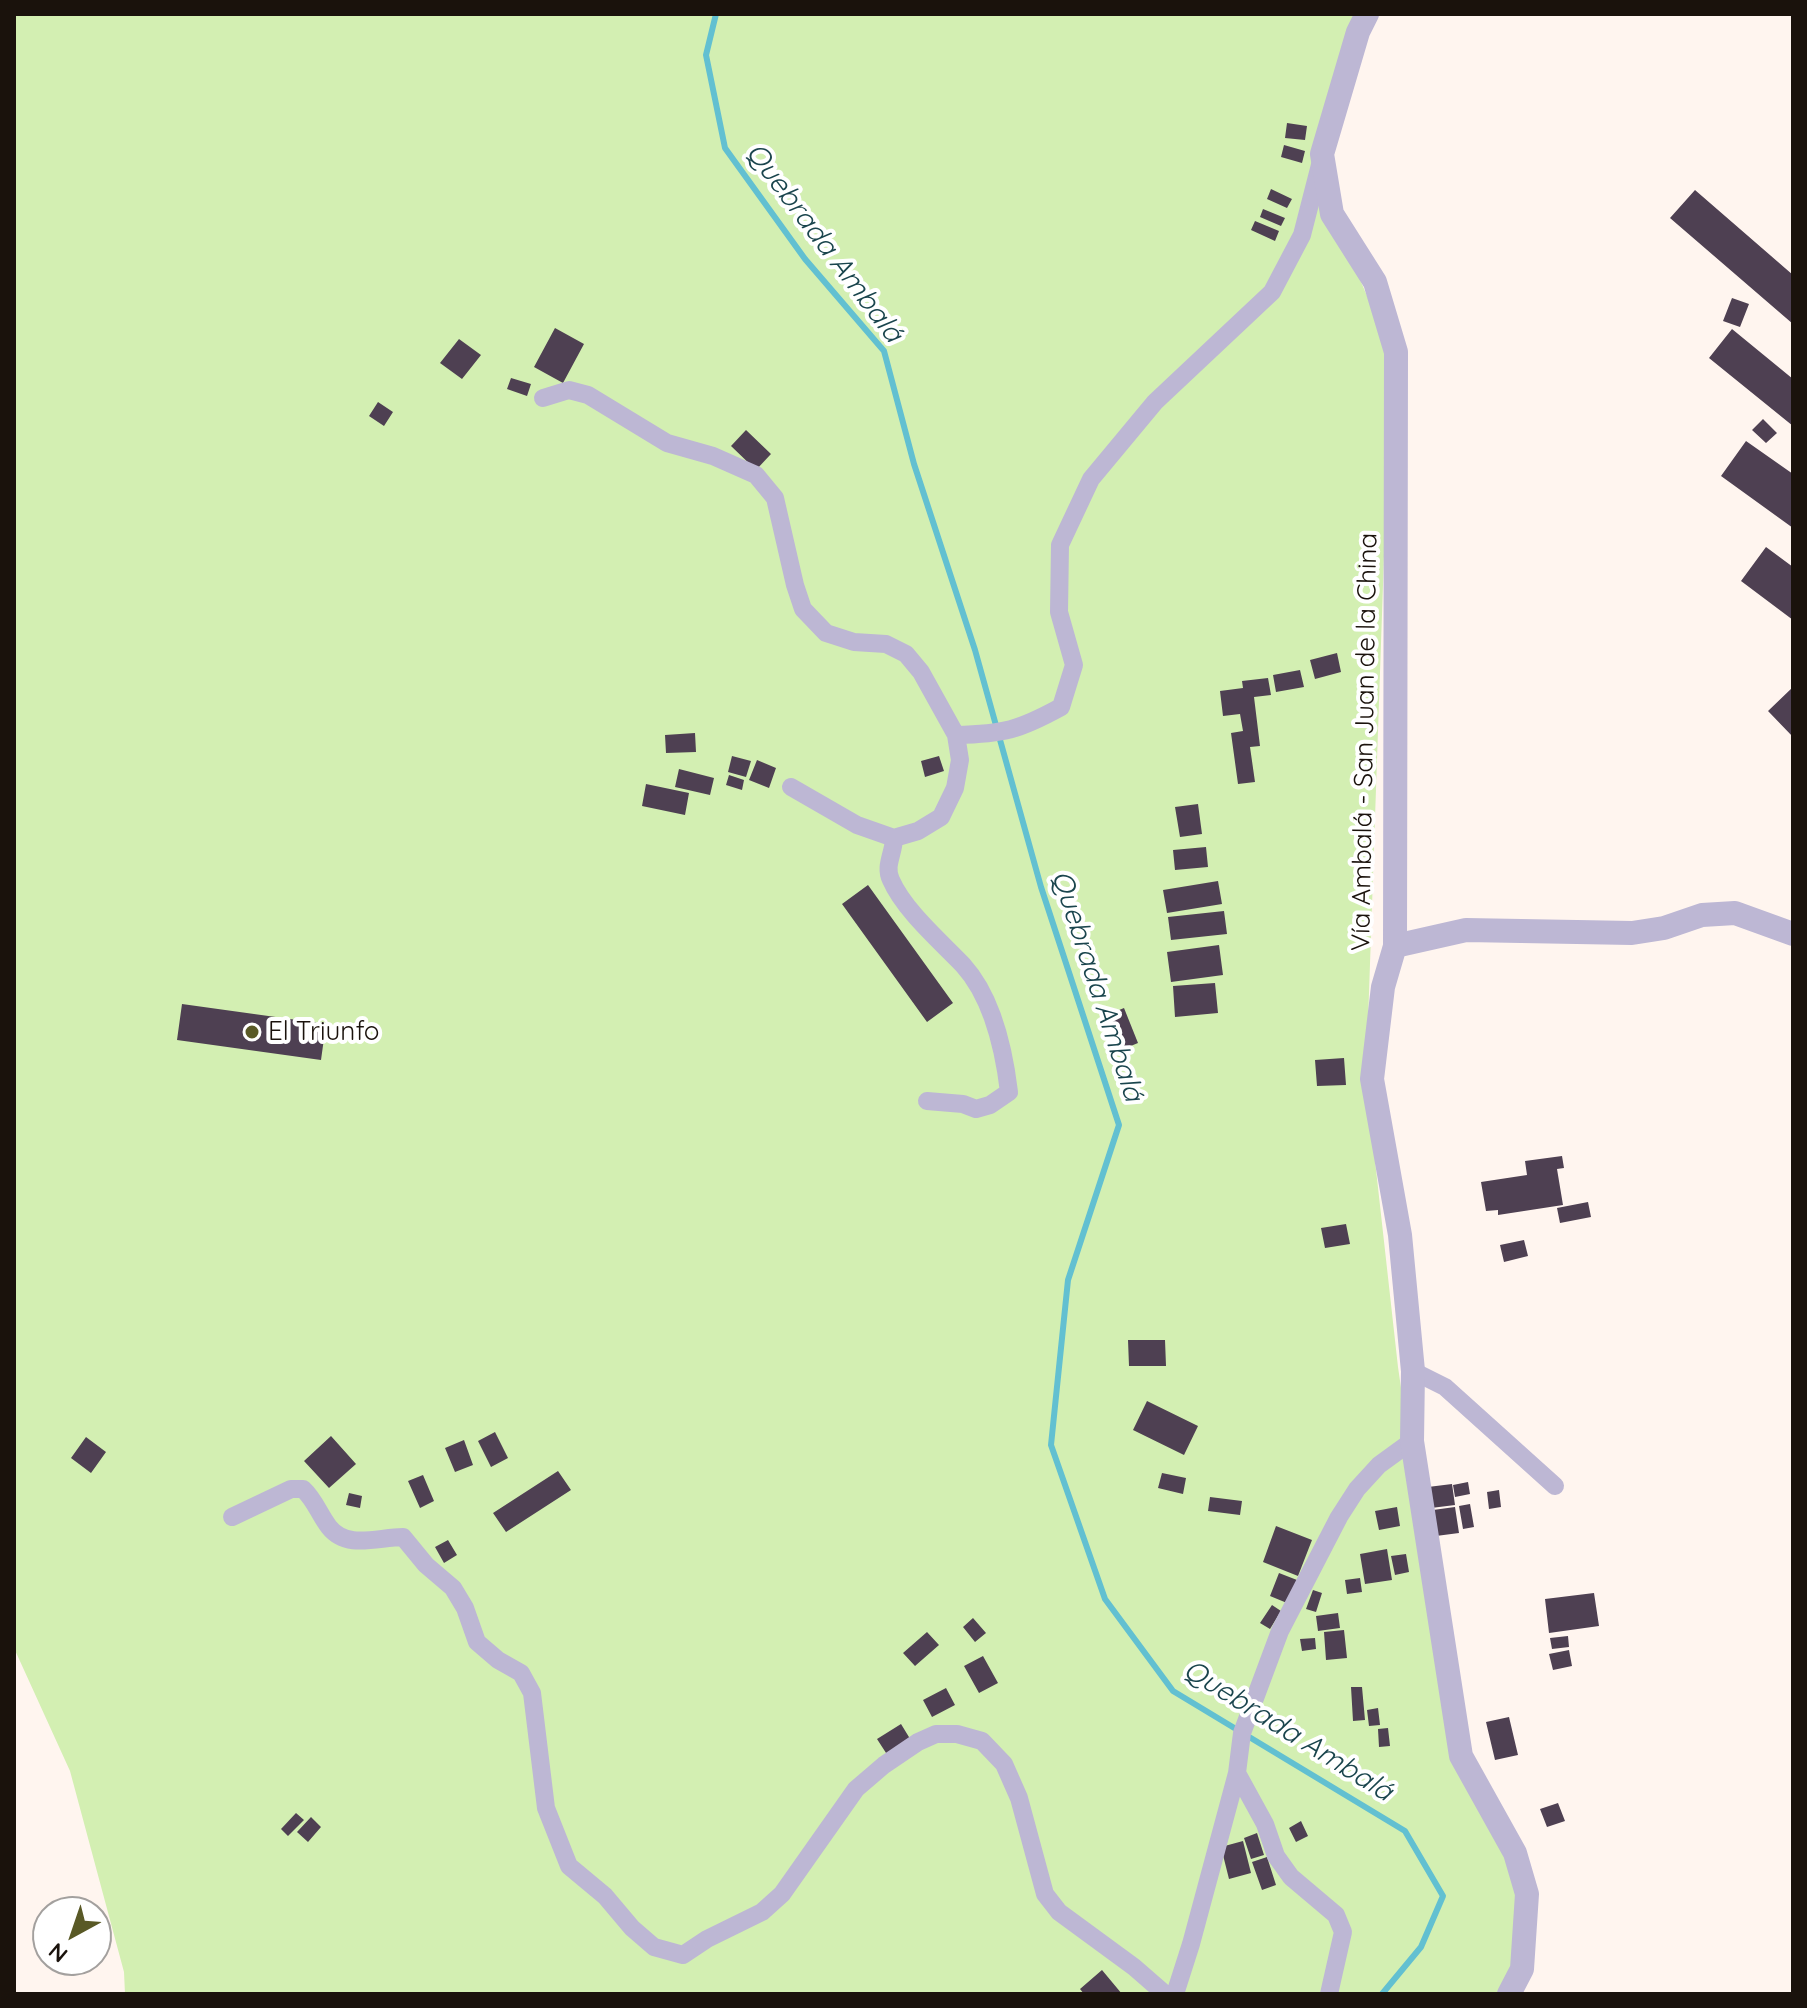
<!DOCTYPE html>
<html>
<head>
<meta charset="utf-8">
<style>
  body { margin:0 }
  #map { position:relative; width:1807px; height:2008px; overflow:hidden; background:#fff5ef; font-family:Quicksand,sans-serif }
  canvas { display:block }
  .frame { position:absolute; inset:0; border:16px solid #1a120c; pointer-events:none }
  .north { position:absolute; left:32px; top:1896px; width:80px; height:80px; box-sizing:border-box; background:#fff; border:2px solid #a3a09e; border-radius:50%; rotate:220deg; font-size:22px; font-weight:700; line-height:32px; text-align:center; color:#1a120c }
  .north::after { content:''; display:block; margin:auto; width:28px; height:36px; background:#595926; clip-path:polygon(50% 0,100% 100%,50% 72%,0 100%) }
</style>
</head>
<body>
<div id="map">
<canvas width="1807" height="2008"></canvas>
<div class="frame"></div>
<div class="north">N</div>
</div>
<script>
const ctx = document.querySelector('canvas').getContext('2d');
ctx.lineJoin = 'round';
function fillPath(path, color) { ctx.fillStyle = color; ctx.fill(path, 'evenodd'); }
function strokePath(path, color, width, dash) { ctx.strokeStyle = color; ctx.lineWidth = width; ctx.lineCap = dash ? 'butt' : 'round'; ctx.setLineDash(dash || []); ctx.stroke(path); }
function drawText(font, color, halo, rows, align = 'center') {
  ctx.font = font + ' Quicksand,sans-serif'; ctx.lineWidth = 8; ctx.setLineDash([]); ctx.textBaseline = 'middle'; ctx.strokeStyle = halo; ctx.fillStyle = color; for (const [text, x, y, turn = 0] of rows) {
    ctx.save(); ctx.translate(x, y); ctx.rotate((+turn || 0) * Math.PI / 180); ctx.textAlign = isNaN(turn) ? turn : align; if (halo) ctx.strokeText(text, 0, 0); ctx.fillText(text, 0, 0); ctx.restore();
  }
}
fillPath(new Path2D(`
  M14,14H1367L1322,154L1332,214L1391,352L1366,1080L1398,1367L1455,1761L1524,1894L1509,1994H125L124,1972L70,1771L14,1648Z`), '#d3efb2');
strokePath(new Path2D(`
  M716,14L706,55L725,148L805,259L884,351L914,464L975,650L1041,887L1119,1125L1068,1280L1051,1445L1105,1599L1173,1691L1405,1831L1443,1896L1421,1947L1382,1994`), '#62c0d1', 6);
fillPath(new Path2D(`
  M1287,123L1307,126L1305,140L1285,138Z
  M1284,145L1305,151L1302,163L1281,157Z
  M1271,189L1292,199L1287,208L1267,199Z
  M1695,190L1793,275V324L1670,218Z
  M1263,209L1285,218L1281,226L1260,217Z
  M1255,221L1279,231L1275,241L1251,230Z
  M1732,298L1749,304L1740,327L1723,321Z
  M555,328L584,344L563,383L534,367Z
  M1732,329L1793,379V426L1709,358Z
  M459,339L481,355L462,379L440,363Z
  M511,378L531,384L527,396L507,389Z
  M378,402L393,412L384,426L369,416Z
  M1763,419L1777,433L1766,443L1752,430Z
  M746,430L771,454L756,470L731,446Z
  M1746,441L1793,474V528L1721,476Z
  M1766,547L1793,567V620L1741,581Z
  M1337,653L1341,672L1315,679L1310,660Z
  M1300,670L1304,687L1276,692L1273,675Z
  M1268,678L1271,695L1254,697L1260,746L1250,747L1255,782L1238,784L1231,733L1243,731L1240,714L1223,716L1220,691L1243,688L1242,681Z
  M1793,687V737L1768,711Z
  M695,733L696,752L666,753L665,735Z
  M732,756L751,761L746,777L728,772Z
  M939,756L944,771L925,777L921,761Z
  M757,760L776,768L769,788L749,780Z
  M679,769L714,778L710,795L675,787Z
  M729,775L744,780L742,790L726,785Z
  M646,784L689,793L685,815L642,806Z
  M1198,804L1202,834L1180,837L1175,807Z
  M1206,847L1208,867L1175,870L1173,850Z
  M1218,881L1222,904L1167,913L1163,890Z
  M868,885L953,1003L927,1022L842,904Z
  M1224,911L1227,934L1171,940L1168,917Z
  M1219,945L1223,975L1171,982L1167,952Z
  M1215,983L1218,1013L1175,1017L1173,986Z
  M182,1004L326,1024L321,1060L177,1040Z
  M1124,1008L1138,1043L1121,1050L1107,1015Z
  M1344,1058L1346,1085L1317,1086L1315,1060Z
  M1562,1156L1564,1168L1557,1169L1563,1205L1498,1215V1210L1486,1211L1481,1182L1527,1175L1525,1161Z
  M1588,1202L1591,1217L1560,1223L1557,1208Z
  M1346,1224L1350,1244L1325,1248L1321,1228Z
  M1524,1240L1528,1256L1504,1262L1500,1245Z
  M1128,1340H1165L1166,1366H1129Z
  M1147,1401L1198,1426L1184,1455L1133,1430Z
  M495,1432L508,1458L491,1467L478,1441Z
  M331,1436L356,1464L329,1488L304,1461Z
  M86,1437L106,1452L91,1473L71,1458Z
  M464,1440L473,1465L455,1472L445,1448Z
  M558,1471L571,1490L506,1532L493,1513Z
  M1162,1473L1186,1478L1183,1494L1158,1488Z
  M423,1475L434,1501L420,1508L408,1481Z
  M1468,1482L1470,1494L1455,1497L1453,1485Z
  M1452,1484L1455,1505L1431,1508L1428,1487Z
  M1499,1490L1501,1507L1489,1509L1487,1492Z
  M349,1493L362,1496L360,1508L346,1505Z
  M1210,1497L1242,1501L1240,1515L1208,1511Z
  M1470,1504L1474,1527L1463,1529L1459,1506Z
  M1397,1507L1400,1526L1379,1530L1375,1511Z
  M1455,1507L1459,1533L1436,1536L1433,1510Z
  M1276,1526L1312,1540L1298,1576L1263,1562Z
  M448,1540L457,1555L444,1563L435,1547Z
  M1387,1549L1392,1580L1365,1584L1360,1554Z
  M1406,1554L1409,1572L1395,1575L1391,1556Z
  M1279,1573L1297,1580L1287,1603L1270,1596Z
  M1360,1578L1362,1592L1347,1594L1345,1580Z
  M1313,1590L1322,1593L1316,1612L1306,1609Z
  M1594,1593L1599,1626L1549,1633L1545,1599Z
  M1272,1605L1281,1611L1270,1629L1260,1623Z
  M1338,1613L1340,1628L1318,1631L1316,1616Z
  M973,1618L986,1633L975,1642L963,1627Z
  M1344,1630L1347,1658L1326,1660L1324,1632Z
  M927,1632L939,1645L915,1666L903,1653Z
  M1568,1636L1569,1647L1552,1649L1550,1638Z
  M1315,1638L1316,1649L1302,1651L1300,1639Z
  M1569,1650L1572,1666L1553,1670L1549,1654Z
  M983,1656L998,1683L979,1693L964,1666Z
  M1351,1687H1362L1365,1720L1353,1721Z
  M946,1688L955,1705L932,1717L923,1700Z
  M1378,1708L1380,1725L1369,1726L1367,1710Z
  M1509,1717L1518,1755L1495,1760L1486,1722Z
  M901,1724L912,1742L888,1756L877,1739Z
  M1388,1728L1390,1746L1379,1747L1378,1729Z
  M1558,1803L1565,1821L1547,1827L1540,1809Z
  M296,1813L304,1820L288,1836L281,1829Z
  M311,1817L321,1827L308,1842L297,1832Z
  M1301,1821L1308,1836L1296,1842L1289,1828Z
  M1257,1833L1264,1855L1251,1859L1244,1838Z
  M1243,1841L1251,1873L1229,1879L1221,1847Z
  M1267,1857L1276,1885L1262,1890L1252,1862Z
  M1102,1970L1122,1994H1084L1080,1989Z`), '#4e4052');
strokePath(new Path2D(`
  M543,398L569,390L588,395L667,443L713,456L756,475L775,498L795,585L803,609L826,633L854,642L886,644L906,654L921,672L956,735L960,760L955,788L941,817L918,831L894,838L857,825L791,787
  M956,735C1004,734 1019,730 1061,707L1074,665L1059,612L1060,545L1091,479L1155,402L1272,292L1302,235L1321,161
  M894,838C894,853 884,866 891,880C904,910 940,941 963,965C992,997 1004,1050 1009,1092L990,1105L976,1109L963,1104L927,1101
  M1413,1371L1445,1387L1555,1486
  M232,1517L291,1489H303C315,1500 319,1514 329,1527C347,1550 378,1537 403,1537L426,1565L453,1588L465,1608L477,1642L498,1660L521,1673L532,1693L546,1808L569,1866L605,1896L632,1928L654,1947L683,1955L707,1939L762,1912L782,1894L856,1789L884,1765L918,1742L936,1734H957L982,1741L1004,1764L1019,1798L1045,1894L1059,1912L1134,1967L1165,1994
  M1237,1773L1265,1824L1276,1856L1291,1877L1336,1915L1343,1932L1329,1994
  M1175,1994L1191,1944L1237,1773L1242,1733L1280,1631L1339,1517L1357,1489L1379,1465L1412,1441`), '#bdb7d4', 18);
strokePath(new Path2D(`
  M1367,14L1358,32L1322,154L1332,214L1375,282L1396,352L1395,946L1383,987L1372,1079L1400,1235L1413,1371L1412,1441L1461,1756L1515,1853L1527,1894L1522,1969L1509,1994
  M1395,946L1466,930L1632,933L1664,928L1702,915L1735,913L1793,934`), '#bdb7d4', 24);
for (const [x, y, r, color] of [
  [252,1032,8,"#595926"]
]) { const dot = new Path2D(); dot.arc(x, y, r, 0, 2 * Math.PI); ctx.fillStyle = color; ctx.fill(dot); strokePath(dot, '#fff', 3); }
drawText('26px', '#1a120c', '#fff', [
  ["Vía Ambalá - San Juan de la China",1365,742,-89]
]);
drawText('26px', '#1a120c', '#fff', [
  ["El Triunfo",268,1032]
], 'left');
drawText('italic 28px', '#1a454d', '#fff', [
  ["Quebrada Ambalá",824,243,53],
  ["Quebrada Ambalá",1097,986,72],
  ["Quebrada Ambalá",1288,1731,32]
]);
</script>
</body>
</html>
